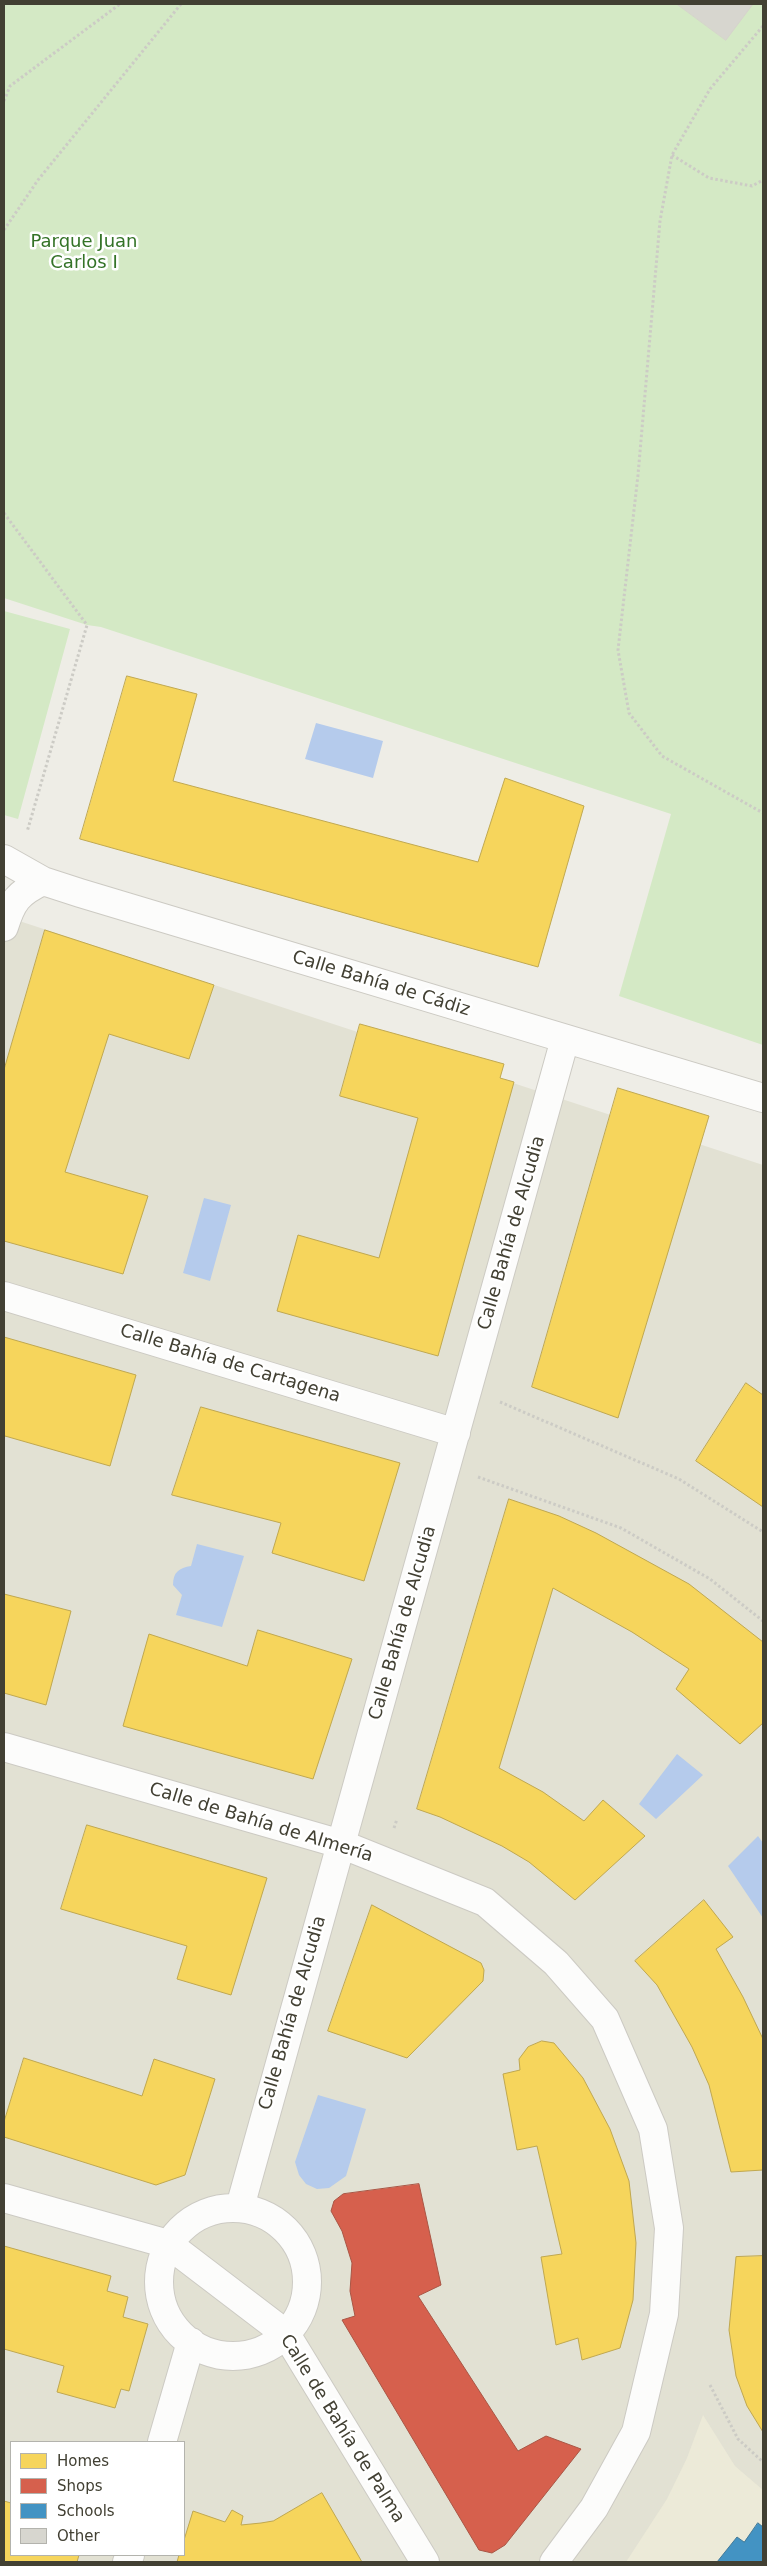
<!DOCTYPE html>
<html>
<head>
<meta charset="utf-8">
<style>
  body { margin:0 }
  #map { position:relative; width:767px; height:2566px; overflow:hidden; background:#eeede6; font-family:"DejaVu Sans",sans-serif }
  canvas { display:block }
  .frame { position:absolute; inset:0; border:5px solid #424033; pointer-events:none }
  .legend { position:absolute; left:10px; top:2441px; width:175px; height:115px; box-sizing:border-box; background:#fff; border:1px solid #b3b3ad; margin:0; padding:6px 9px; list-style:none; font-size:15px; color:#424033 }
  .legend li { display:flex; align-items:center; gap:10px; height:25px }
  .legend b { width:25px; border:1px solid #b3b3ad }
</style>
</head>
<body>
<div id="map">
<canvas width="767" height="2566"></canvas>
<div class="frame"></div>
<ul class="legend">
<li><b style="height:14px;background:#f6d55c"></b>Homes</li>
<li><b style="height:14px;background:#d6604d"></b>Shops</li>
<li><b style="height:14px;background:#4393c3"></b>Schools</li>
<li><b style="height:14px;background:#d7d6cf"></b>Other</li>
</ul>
</div>
<script>
const ctx = document.querySelector('canvas').getContext('2d');
ctx.lineJoin = 'round';
function fillPath(path, color) { ctx.fillStyle = color; ctx.fill(path, 'evenodd'); }
function strokePath(path, color, width, dash) { ctx.strokeStyle = color; ctx.lineWidth = width; ctx.lineCap = dash ? 'butt' : 'round'; ctx.setLineDash(dash || []); ctx.stroke(path); }
function drawText(font, color, halo, rows, align = 'center') {
  ctx.font = font + ' "DejaVu Sans",sans-serif'; ctx.lineWidth = 5; ctx.setLineDash([]); ctx.textBaseline = 'middle'; ctx.strokeStyle = halo; ctx.fillStyle = color; for (const [text, x, y, turn = 0] of rows) {
    ctx.save(); ctx.translate(x, y); ctx.rotate((+turn || 0) * Math.PI / 180); ctx.textAlign = isNaN(turn) ? turn : align; if (halo) ctx.strokeText(text, 0, 0); ctx.fillText(text, 0, 0); ctx.restore();
  }
}
fillPath(new Path2D(`
  M4,916L763,1165V2562H4ZM11,2442H184V2555H11Z`), '#e2e1d3');
fillPath(new Path2D(`
  M703,2415L735,2466L763,2490V2562H626L667,2499L687,2458Z`), '#ecead8');
fillPath(new Path2D(`
  M4,4H763V1045L619,996L671,814L101,627L87,625L4,598Z
  M4,611L70,629L18,819L4,815Z`), '#d4e9c5');
fillPath(new Path2D(`
  M316,723L383,741L373,778L305,759Z
  M204,1198L231,1205L210,1281L183,1273Z
  M197,1544L244,1556L222,1627L176,1615L182,1595L173,1585C173,1572 179,1568 191,1566Z
  M677,1754L703,1775L656,1819L639,1804Z
  M758,1836L763,1843V1918L728,1866Z
  M318,2095L366,2109L346,2176L329,2188L317,2189L306,2184L299,2175L295,2162Z`), '#b5cbec');
const homes = new Path2D(`
  M127,676L197,694L173,781L478,862L505,778L584,806L538,967L80,839Z
  M45,930L214,985L189,1059L109,1034L65,1172L148,1196L123,1274L4,1241V1070Z
  M360,1024L504,1064L500,1078L514,1082L438,1356L277,1311L298,1235L379,1258L418,1118L340,1096Z
  M618,1088L709,1116L618,1418L532,1387Z
  M4,1337L136,1375L110,1466L5,1436L4,1439Z
  M746,1383L763,1395V1507L696,1461Z
  M201,1407L400,1463L364,1581L272,1553L281,1523L172,1495Z
  M509,1499L559,1516L596,1533L689,1584L763,1642V1723L740,1744L676,1689L689,1669L632,1632L553,1588L499,1768L543,1792L584,1821L603,1800L645,1836L575,1900L529,1862L502,1846L440,1817L417,1809Z
  M4,1594L71,1611L46,1705L4,1693Z
  M258,1630L352,1659L313,1779L123,1726L149,1634L247,1666Z
  M87,1825L267,1878L231,1995L177,1979L187,1946L61,1909Z
  M704,1900L733,1937L716,1949L743,1997L763,2039V2170L731,2172L709,2085L692,2047L657,1985L635,1961Z
  M372,1905L481,1963L484,1970L483,1981L407,2058L328,2031Z
  M542,2041L554,2043L583,2078L610,2129L629,2181L636,2243L633,2300L620,2348L582,2360L578,2338L556,2345L541,2257L562,2254L537,2146L517,2150L503,2074L520,2070L519,2059L528,2047Z
  M24,2058L142,2096L154,2059L215,2079L185,2175L156,2185L4,2137V2122Z
  M4,2246L111,2276L107,2291L128,2297L123,2317L148,2324L129,2391L121,2389L115,2408L57,2392L64,2366L4,2349Z
  M763,2256V2432L747,2406L736,2376L729,2330L736,2257Z
  M322,2493L362,2562H177L179,2555H184V2540L193,2511L225,2522L232,2510L243,2516L241,2525L261,2523L273,2521Z
  M4,2501L11,2503V2555H79L77,2562H4Z`);
fillPath(homes, '#f6d55c');
strokePath(homes, '#c0a850', 1);
const shops = new Path2D(`
  M419,2184L441,2285L418,2296L518,2451L546,2436L581,2449L505,2545L492,2553L479,2550L342,2320L355,2316L350,2291L352,2263L342,2231L331,2211L334,2201L343,2194Z`);
fillPath(shops, '#d6604d');
strokePath(shops, '#aa5645', 1);
const schools = new Path2D(`
  M758,2523L763,2527V2562H717L737,2537L744,2542Z`);
fillPath(schools, '#4393c3');
strokePath(schools, '#437a98', 1);
const building = new Path2D(`
  M677,4H753L726,40Z`);
fillPath(building, '#d7d6cf');
strokePath(building, '#d6d4cc', 1);
const minor = new Path2D(`
  M4,859L43,881L80,893L763,1098
  M4,927C12,901 18,893 43,881
  M4,1296L456,1433
  M4,1747L341,1844L485,1902L556,1963L605,2019L653,2129L669,2228L664,2314L636,2432L594,2508L554,2562
  M4,2198L168,2244L286,2334L425,2562
  M240,2207L565,1039
  M159 2282a74 74 0 1 1 148 0a74 74 0 1 1-148 0Z
  M162,2442L191,2342
  M127,2562L130,2555`);
strokePath(minor, '#cccac3', 30);
strokePath(new Path2D(`
  M763,26L710,89L672,155L660,221L638,475L618,650L629,713L662,756L763,813
  M4,101L10,86L120,4
  M672,155L709,178L752,186L763,180
  M4,230L38,180L181,4
  M4,513L87,625L27,832
  M500,1402L679,1479L763,1532
  M478,1477L621,1528L710,1579L763,1621
  M394,1828L397,1819
  M710,2385L738,2439L763,2462`), '#cccbc5', 3, [2.5, 2.5]);
strokePath(minor, '#fcfcfb', 28);
drawText('18px', '#347327', '#fff', [
  ["Parque Juan",84,242],
  ["Carlos I",84,263]
]);
drawText('18px', '#424033', '#fff', [
  ["Calle Bahía de Cádiz",381,984,17],
  ["Calle Bahía de Alcudia",512,1233,-74],
  ["Calle Bahía de Cartagena",230,1364,17],
  ["Calle Bahía de Alcudia",403,1623,-74],
  ["Calle de Bahía de Almería",261,1823,17],
  ["Calle Bahía de Alcudia",293,2013,-74],
  ["Calle de Bahía de Palma",342,2429,58]
]);
</script>
</body>
</html>
